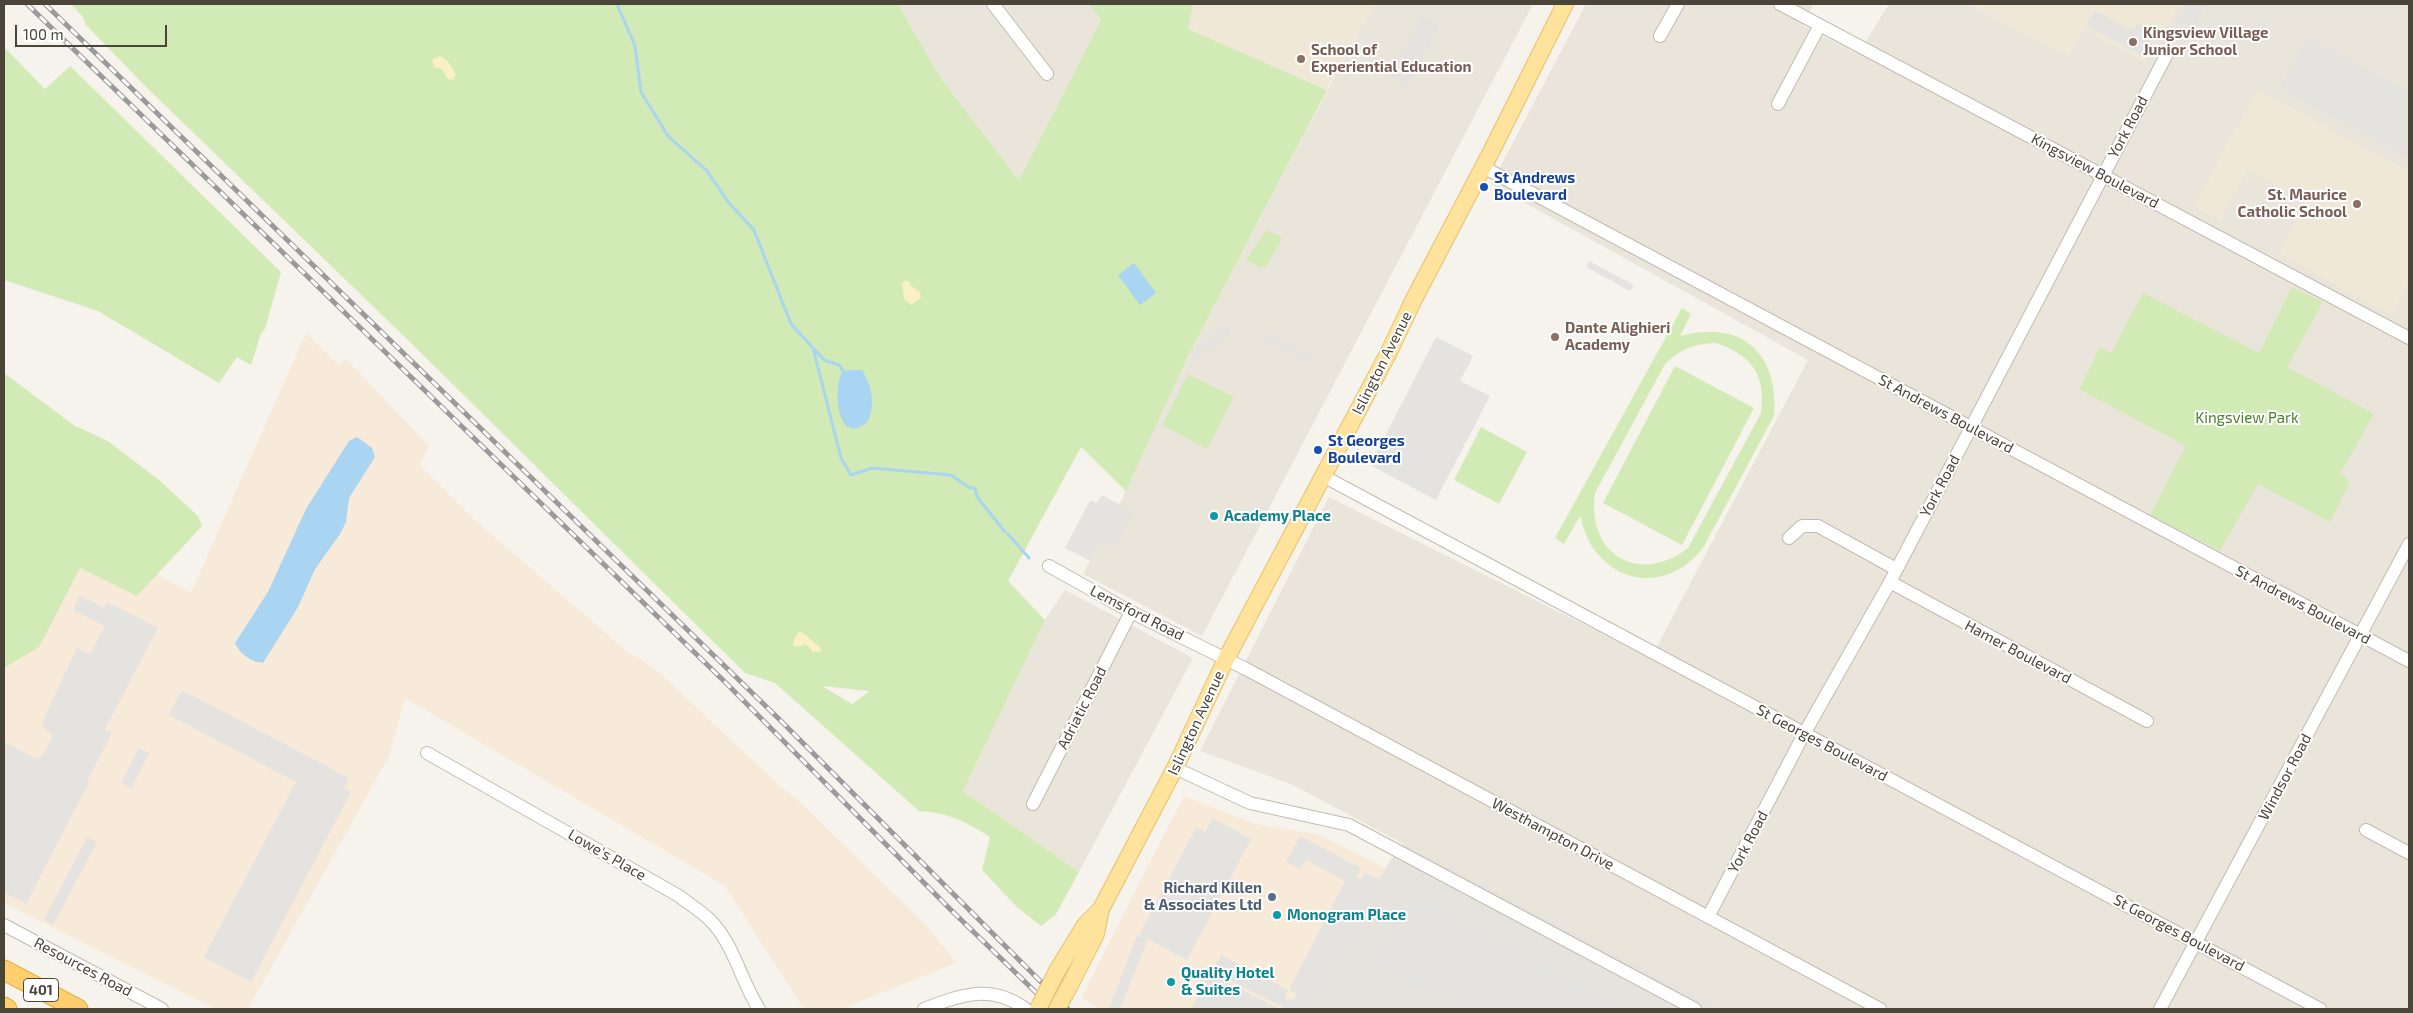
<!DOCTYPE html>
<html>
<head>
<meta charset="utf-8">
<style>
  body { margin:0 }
  #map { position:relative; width:2413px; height:1013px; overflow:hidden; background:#f6f3ec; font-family:"Exo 2",sans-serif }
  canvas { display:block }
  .frame { position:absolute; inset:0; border:5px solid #4b4439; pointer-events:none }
  .scale { position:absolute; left:15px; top:25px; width:152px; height:22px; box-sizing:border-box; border:2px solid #4b4439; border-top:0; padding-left:6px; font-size:15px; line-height:18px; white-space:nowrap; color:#4b4439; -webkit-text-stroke:4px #fff; paint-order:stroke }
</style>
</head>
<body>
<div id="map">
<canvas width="2413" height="1013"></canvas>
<div class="frame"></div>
<div class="scale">100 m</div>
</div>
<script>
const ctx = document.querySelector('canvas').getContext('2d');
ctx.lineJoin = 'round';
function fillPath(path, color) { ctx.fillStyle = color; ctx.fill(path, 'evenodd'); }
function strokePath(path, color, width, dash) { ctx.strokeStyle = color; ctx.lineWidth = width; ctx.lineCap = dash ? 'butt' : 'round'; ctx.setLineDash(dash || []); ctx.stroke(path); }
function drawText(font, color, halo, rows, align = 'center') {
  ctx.font = font + ' "Exo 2",sans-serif'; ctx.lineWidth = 4; ctx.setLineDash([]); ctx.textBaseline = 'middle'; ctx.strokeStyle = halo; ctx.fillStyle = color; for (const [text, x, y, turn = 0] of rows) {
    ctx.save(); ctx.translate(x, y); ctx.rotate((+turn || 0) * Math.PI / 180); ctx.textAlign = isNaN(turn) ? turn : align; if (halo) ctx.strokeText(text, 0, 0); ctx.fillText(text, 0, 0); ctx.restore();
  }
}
fillPath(new Path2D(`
  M898,4H1089L1101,20L1019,180L941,79Z
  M1373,4H1533L1202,636L1083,574L1126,491L1189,354Z
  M1586,4H1813L1803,26L1858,54L1889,4H1969L2069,55L2084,28L2146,62L2178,4H2409V1009H1712L1293,785L1200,751L1329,497L1651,658L1808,360L1491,184Z
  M1065,590L1193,658L1079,872L963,791L1045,620Z`), '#eae5da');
fillPath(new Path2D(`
  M306,333L339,365L346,359L429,446L419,465L478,523L630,654L641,659L663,676L781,787L795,797L929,928L956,963L841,1009H804L725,886L405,698L389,756L248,1009H216L4,903V490L191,593Z
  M1184,796L1255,824L1317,834L1385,868L1308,1009H1097L1082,996Z`), '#f7ead8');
fillPath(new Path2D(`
  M1403,844L1721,1009H1308L1385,868Z`), '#e6e2dd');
fillPath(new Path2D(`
  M1193,4H1373L1327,90L1187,29Z
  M1969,4H2178L2146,62L2084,28L2069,55Z
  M2257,90L2409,172V282L2391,315L2279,253L2306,202L2247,170L2220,220L2194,206Z`), '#efe8d6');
fillPath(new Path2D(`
  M71,4H898L941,79L1019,180L1101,20L1089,4H1193L1188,29L1327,90L1189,354L1126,491L1081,447L1008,581L1045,620L963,791L1079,872L1056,914L1041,926L1017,907L982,870L990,837C964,821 950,813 919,811L775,683L745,673L412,344L146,87L86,25L82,16ZM822,686L869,691V692L852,704Z
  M4,47L45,89L70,66L281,272L265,329L261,333L251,365L237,357L219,383L98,311L4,280Z
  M1266,230L1280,236L1282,240L1265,267H1260L1246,260Z
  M2292,287L2323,302L2287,367L2374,414L2340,474L2350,482L2330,522L2258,484L2220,551L2150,515L2186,446L2079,389L2100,348L2111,353L2143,293L2259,353Z
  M1682,308L1691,314L1680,336C1742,319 1779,353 1774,416L1704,546C1677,585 1626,590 1596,552C1587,541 1584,529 1580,516L1564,544L1555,538ZM1716,343C1752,355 1766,375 1761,413L1688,548C1638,586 1586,554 1595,493L1665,364C1681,349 1694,344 1716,343Z
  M1675,366L1754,408L1682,545L1603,503Z
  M4,373L75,426L108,441L159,480L198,516L202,526L137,596L80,568L39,647L4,668Z
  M1188,374L1234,397L1207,449L1162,425Z
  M1481,427L1527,452L1499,504L1454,480Z`), '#d2eab5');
fillPath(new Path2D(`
  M439,56C448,59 452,67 456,75L453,80L448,79L442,69L434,67L432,60Z
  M906,280L911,283L910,285L920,292L921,298L911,305L904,299L902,283Z
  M800,631L820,647L821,652H813L806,644L798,647L793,645L795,637Z`), '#f9efc9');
fillPath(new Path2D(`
  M2186,4H2206L2194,28L2177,20Z
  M2095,10L2133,31L2138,23L2155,32L2142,56L2086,26Z
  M1422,16L1440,26L1407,87L1389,77Z
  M2308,37L2409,92V159L2280,88Z
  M1589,261L1634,285L1630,291L1586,267Z
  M1226,326L1231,333L1197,359L1191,352Z
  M1263,331L1312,357L1305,364L1296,355L1260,337Z
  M1436,337L1473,356L1460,381L1490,396L1436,500L1370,465Z
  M1102,495L1134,512L1115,548L1100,541L1090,561L1065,548L1090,500L1097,503Z
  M80,595L104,608L107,602L158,628L105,729L112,733L87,781L89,782L26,904L4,892V742L34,758L42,757L53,735L41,725L77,648L90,654L105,626L73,610Z
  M182,690L349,778L344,788L351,792L251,982L204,957L296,782L169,715Z
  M139,748L149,753L131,788L121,783Z
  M1213,818L1251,839L1187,960L1148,939L1120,1009H1109L1137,935L1145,938L1139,935L1196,828L1205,832Z
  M1300,836L1361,868L1356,877L1361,879L1365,872L1380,880L1312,1009H1286L1212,971L1221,955L1288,990L1284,998L1289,1000L1294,999L1297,994L1289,990L1345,881L1306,860L1300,869L1286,862Z
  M87,837L97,842L53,925L44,920Z
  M1419,898L1623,1009H1468L1470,1004L1436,986L1432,992L1367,957L1378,938L1394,946L1396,943L1386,938L1405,903L1414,907Z
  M1210,973L1279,1009H1191Z`), '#e5e3e0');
fillPath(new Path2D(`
  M1134,263L1156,293L1140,305L1118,275Z
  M853,370H862C871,384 876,405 868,421C838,450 831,388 843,371Z
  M357,437L372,448L375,457L349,498L346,522L340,534L315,569L298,607L263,663C250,661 241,655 235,643L268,592L306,509L349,441Z`), '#a9d4f2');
strokePath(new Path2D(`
  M617,4L635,46L641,92L668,136L707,171L729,203L754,230L791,324L824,360L839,365L843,371
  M813,348L841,458L851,475L872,468L951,475L970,488H975L977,497L1005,532
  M1008,534L1029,558`), '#a9d4f2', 3);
const minor = new Path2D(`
  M993,4L1047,74
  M1780,4L2409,338
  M1660,36L1678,4
  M1778,104L1820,25
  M1483,167L2409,661
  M1323,476L2320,1009
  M1789,538L1802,526H1818L1896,569
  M1049,566L1131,612L1246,669L1880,1009
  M1890,582L2147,721
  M427,753L679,896C689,904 701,911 710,920C734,944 741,981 759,1009
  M1175,768L1250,803L1349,825L1695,1009
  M1033,804L1131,612
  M2366,830L2409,853
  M1708,917L1804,734L1890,582L2168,52
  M4,925L162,1009
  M924,1009C961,995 990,983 1026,1009
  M2160,1009L2409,544`);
const major = new Path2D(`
  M1057,971L1085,925L1101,909
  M1071,983L1096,934L1101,909L1175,768L1226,659L1389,352L1414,299L1491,152L1565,4`);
const highway = new Path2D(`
  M4,970L78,1009
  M4,1007L7,1009`);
strokePath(minor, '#c2bbae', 14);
strokePath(major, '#e6c16a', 18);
strokePath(highway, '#e0a43c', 21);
strokePath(minor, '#fff', 12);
strokePath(major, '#ffe39c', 16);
strokePath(highway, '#ffcf6e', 19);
const rail = new Path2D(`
  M27,4L727,684L951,910L1053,1009
  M45,4L780,720L1068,1009`);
strokePath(rail, '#9a9a9a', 5);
strokePath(rail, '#fff', 3, [9]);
const majorBridge = new Path2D(`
  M1038,1009L1057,971
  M1057,1009L1071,983`);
strokePath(majorBridge, '#e6c16a', 18, []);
strokePath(majorBridge, '#ffe39c', 16);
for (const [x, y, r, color] of [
  [2133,42,5,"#8d6e63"],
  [1301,59,5,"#8d6e63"],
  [1484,187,5,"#1a4fb4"],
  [2357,204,5,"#8d6e63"],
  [1555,337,5,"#8d6e63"],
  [1318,450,5,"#1a4fb4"],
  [1214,516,5,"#0f9aa8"],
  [1272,897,5,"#5c6f8a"],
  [1277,915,5,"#0f9aa8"],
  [1171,982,5,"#0f9aa8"]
]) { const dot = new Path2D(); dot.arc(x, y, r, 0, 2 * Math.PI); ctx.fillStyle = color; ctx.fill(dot); strokePath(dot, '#fff', 2); }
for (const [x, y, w] of [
  [41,990,35]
]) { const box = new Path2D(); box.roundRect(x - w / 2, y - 11.5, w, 23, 4); ctx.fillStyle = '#fff'; ctx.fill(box); strokePath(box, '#4b4439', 1); }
drawText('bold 14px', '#4b4439', null, [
  ["401",41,990]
]);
drawText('bold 15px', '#785e54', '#fff', [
  ["Kingsview Village",2143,33],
  ["Junior School",2143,50],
  ["School of",1311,50],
  ["Experiential Education",1311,67],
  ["St. Maurice",2347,195,"right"],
  ["Catholic School",2347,212,"right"],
  ["Dante Alighieri",1565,328],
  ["Academy",1565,345]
], 'left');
drawText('15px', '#4b4439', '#fff', [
  ["York Road",2128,127,-62],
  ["Kingsview Boulevard",2095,171,28],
  ["Islington Avenue",1382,363,-63],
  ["St Andrews Boulevard",1946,414,28],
  ["York Road",1940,486,-62],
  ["St Andrews Boulevard",2303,605,28],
  ["Lemsford Road",1137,613,27],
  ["Hamer Boulevard",2018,652,28],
  ["Adriatic Road",1082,708,-63],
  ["Islington Avenue",1196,723,-65],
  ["St Georges Boulevard",1822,743,28],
  ["Windsor Road",2285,777,-62],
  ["Westhampton Drive",1553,834,28],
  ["York Road",1748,842,-62],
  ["Lowe's Place",607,855,30],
  ["St Georges Boulevard",2179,933,28],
  ["Resources Road",83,967,28]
]);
drawText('bold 15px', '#164399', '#fff', [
  ["St Andrews",1494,178],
  ["Boulevard",1494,195],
  ["St Georges",1328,441],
  ["Boulevard",1328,458]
], 'left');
drawText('15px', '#4a7f2a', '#fff', [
  ["Kingsview Park",2247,418]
]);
drawText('bold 15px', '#0d838f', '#fff', [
  ["Academy Place",1224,516],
  ["Monogram Place",1287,915],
  ["Quality Hotel",1181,973],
  ["& Suites",1181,990]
], 'left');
drawText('bold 15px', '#4e5e75', '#fff', [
  ["Richard Killen",1262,888],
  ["& Associates Ltd",1262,905]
], 'right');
</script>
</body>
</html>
